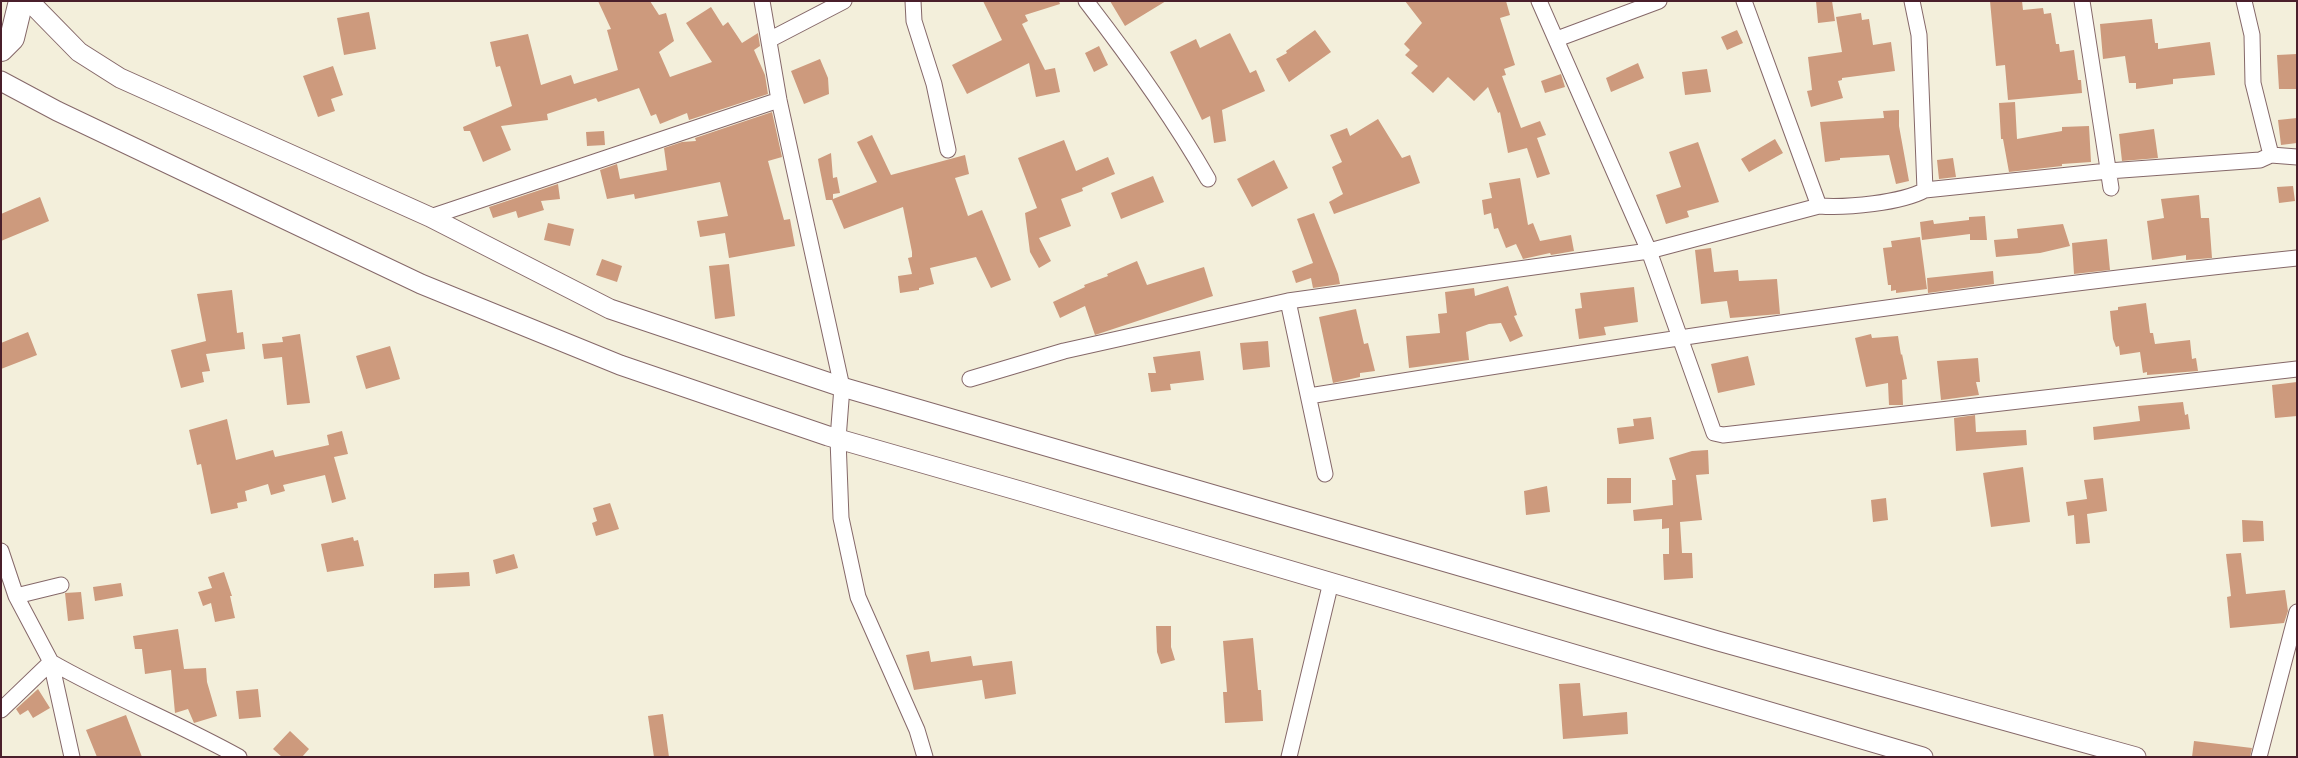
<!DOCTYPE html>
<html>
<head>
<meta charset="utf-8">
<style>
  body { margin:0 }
  #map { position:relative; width:2298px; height:758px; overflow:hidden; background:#f3efdb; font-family:Vollkorn,serif }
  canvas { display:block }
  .frame { position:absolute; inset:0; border:2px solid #4a1f2b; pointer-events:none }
</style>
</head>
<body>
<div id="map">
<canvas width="2298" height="758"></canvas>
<div class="frame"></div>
</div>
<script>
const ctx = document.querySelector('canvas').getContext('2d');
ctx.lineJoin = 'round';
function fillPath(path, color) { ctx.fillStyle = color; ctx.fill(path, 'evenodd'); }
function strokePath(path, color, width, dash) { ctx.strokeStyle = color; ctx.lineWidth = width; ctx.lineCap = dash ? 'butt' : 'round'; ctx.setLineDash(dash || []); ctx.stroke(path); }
fillPath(new Path2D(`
  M598,1H650L659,15L666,13L674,41L659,52L670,77L712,62L686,23L711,7L723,26L728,22L742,43L758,33L760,46L754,50L765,75L768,94L689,120L687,113L660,124L656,114L651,116L639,88L598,102L596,98L547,114L548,120L501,126L511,150L483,162L470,131H464L463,127L512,106L500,66L496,67L490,42L528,34L541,85L571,75L574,84L618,70L607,30L611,29Z
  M983,1H1059L1060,4L1025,15L1028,21L1022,24L1045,70L1055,68L1060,92L1036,97L1029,63L967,94L952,65L1002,40Z
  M1110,1H1166L1125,26Z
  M1405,1H1506L1510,15L1500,18L1515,65L1504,69L1506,75L1502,76L1521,128L1540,121L1546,135L1537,138L1550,174L1537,178L1527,148L1508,153L1500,112L1498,113L1488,87L1474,101L1448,77L1433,93L1411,73L1418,66L1405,55L1410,50L1404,44L1422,23Z
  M1816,1H1832L1835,21L1818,23Z
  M1990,1H2022L2023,10L2043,8L2044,14L2051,13L2056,44H2059L2060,52L2074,50L2078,80H2081L2082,93L2008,100L2005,65L1996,66Z
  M369,12L376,49L344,55L337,18Z
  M1861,13L1862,20L1869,19L1873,45L1891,42L1895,71L1842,78V80L1838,81L1843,98L1811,107L1807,91L1812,90L1808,57L1842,52L1836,17Z
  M2152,19L2155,43H2158V49L2210,42L2215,75L2173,79V84L2136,89V83H2129L2125,56L2103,59L2100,24Z
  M1315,30L1331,52L1289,82L1276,59L1287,53L1286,51Z
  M1737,30L1743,43L1727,50L1721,37Z
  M1230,33L1250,73L1256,70L1265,91L1222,110L1226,141L1214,143L1210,116L1202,120L1170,52L1196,39L1200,48Z
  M1099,46L1108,65L1094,72L1085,53Z
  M2297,54V89H2279L2277,55Z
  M820,59L828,78L829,94L804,104L791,71Z
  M1638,63L1644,78L1611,92L1606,78Z
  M333,66L343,95L331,99L335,111L318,117L303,76Z
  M1707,69L1711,92L1685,95L1682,72Z
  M1561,74L1565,87L1545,93L1541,81Z
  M2015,102L2017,139L2062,131V127L2089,126L2091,162L2062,164V166L2009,172L2003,139H2001L1999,103Z
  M1899,110V126L1909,181L1896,184L1889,155L1840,158V160L1825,162L1820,122L1884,118L1883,111Z
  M772,112L782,157L768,161L784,220L790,219L795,246L729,258L725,233L700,237L697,221L728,216L720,182L635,199L634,194L607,199L600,170L617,164L620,179L667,170L664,148L682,142L696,141L695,138Z
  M2297,118V143L2281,145L2278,120Z
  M1378,119L1402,158L1410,155L1420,183L1334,214L1329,202L1343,194L1332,167L1342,162L1330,135L1347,128L1350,136Z
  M2154,129L2158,158L2122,161L2119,134Z
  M604,131L605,145L587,146L586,132Z
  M872,135L891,175L965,155L969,174L955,178L968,216L982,210L1011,280L991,288L976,257L930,268L934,284L919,288V290L900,293L898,276L912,274L908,258L912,257V252L903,207L844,229L832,200H826L819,165L818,159L831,153L833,178L837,177L840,193L833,194V199L877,182L857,142Z
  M1775,139L1783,153L1749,172L1741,159Z
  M1064,140L1076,171L1108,157L1115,174L1082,188L1083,191L1061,199L1071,226L1039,238L1051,261L1039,268L1030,252L1025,213L1037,208L1018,158Z
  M1698,142L1719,202L1687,211L1689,217L1666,224L1656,195L1681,187L1669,152Z
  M1953,158L1956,177L1939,179L1937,160Z
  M1274,160L1288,188L1252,207L1237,179Z
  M1153,176L1164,202L1121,219L1111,193Z
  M1520,178L1528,225L1533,223L1540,241L1571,235L1574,251L1551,255L1550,253L1523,259L1516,244L1506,248L1498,228L1494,229L1491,213L1484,215L1482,200L1492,198L1489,183Z
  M558,184L560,199L541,201L544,210L518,218L516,211L493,218L489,207Z
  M2293,186L2295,201L2279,203L2277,187Z
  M2199,195L2201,218H2209L2212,258L2186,260V255L2152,260L2147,221L2164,218L2161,199Z
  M40,197L49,221L1,241V214Z
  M1314,213L1338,274L1340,284L1313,288L1311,278L1296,283L1292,271L1313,263L1297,219Z
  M1985,216L1987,240H1970V234L1922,240L1920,222L1933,220L1934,224L1969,220V217Z
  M548,223L574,229L570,246L544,240Z
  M2063,224L2070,246L2040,253L1996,257L1994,240L2018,238L2017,229Z
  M1920,237L1927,289L1896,293V290L1891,291V285H1888L1883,248L1892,247L1891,241Z
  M2107,239L2110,270L2074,274L2072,243Z
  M1711,248L1714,272L1738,270L1739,281L1777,279L1780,314L1730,318L1727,301L1701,304L1695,250Z
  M602,259L622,266L617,282L596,275Z
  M1137,261L1147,285L1204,267L1213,296L1095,335L1085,306L1060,318L1053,302L1085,287L1084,285L1108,276L1107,274Z
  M729,264L735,316L715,319L709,266Z
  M1993,271L1994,284L1928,293L1927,278Z
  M1508,286L1517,315L1514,316L1523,336L1510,342L1501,323L1489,324L1466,332L1469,360L1409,368L1406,336L1440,333L1438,314L1447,313L1445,292L1474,288L1475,296Z
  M1634,287L1638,322L1604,327L1606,335L1579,339L1575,309L1582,308L1580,293Z
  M232,290L237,333L243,332L245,349L206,354L210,371L202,372L204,382L181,388L171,350L206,341L197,294Z
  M2146,303L2150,333H2153L2155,344L2190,340L2192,359L2196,358L2198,371L2147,375V372L2143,373L2140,352L2120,355L2119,346L2116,347L2113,339L2110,311L2118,310V307Z
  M1356,309L1364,344L1368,343L1375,371L1360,373V377L1333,383L1319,317Z
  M28,332L37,355L1,369V343Z
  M300,334L310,403L287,405L282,357L264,359L262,344L283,342L282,337Z
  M1871,334L1872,338L1898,336L1901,355L1902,354L1907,379L1902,380L1903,405H1889L1888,383L1866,387L1855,338Z
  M1268,341L1270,367L1243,370L1240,343Z
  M390,346L400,379L366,389L356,356Z
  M1200,351L1204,380L1170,384L1171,390L1151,392L1148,373H1156L1153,357Z
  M1748,356L1755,385L1718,393L1711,364Z
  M1978,358L1980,382H1976L1979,395L1941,400L1937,361Z
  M2297,382V416L2275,418L2272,385Z
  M2183,402L2185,415L2188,414L2190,429L2094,440L2093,427L2140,421L2138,406Z
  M1975,415L1976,432L2026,430L2027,445L1956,451L1954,418Z
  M1651,417L1654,439L1619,444L1617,428L1634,426L1633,419Z
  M227,419L236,460L273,450L275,457L329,445L327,435L342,431L348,454L334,457L346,499L332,503L325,475L283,485L285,491L271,495L268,484L245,491L247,501L237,503L238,508L211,514L201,464L197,465L189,430Z
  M1708,450L1709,474L1696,475L1702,520L1680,522L1682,553H1692L1693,578L1664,580L1663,554H1669V528L1662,529V519L1634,521L1633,510L1673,505L1672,480H1676L1669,458L1692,451Z
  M2023,467L2030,522L1991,527L1983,473Z
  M1607,478H1631V503L1607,504Z
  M2103,478L2107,511L2087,514L2090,543L2076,544L2074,515L2068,516L2066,502L2087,499L2084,480Z
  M1547,486L1550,512L1526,515L1524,491Z
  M1886,498L1888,520L1873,522L1871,500Z
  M610,503L619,529L596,536L592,523L597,521L593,508Z
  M2242,520L2263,521L2264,541L2243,542Z
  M353,537L354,541L358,540L364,566L327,572L321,544Z
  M2241,553L2246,594L2285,590L2288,611L2284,623L2230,628L2227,597L2231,596L2226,554Z
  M514,554L518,568L496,574L493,560Z
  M224,572L232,596H230L235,618L215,622L211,603L203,606L198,592L212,588L208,577Z
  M469,572L470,586L434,588V574Z
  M121,583L123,596L95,601L93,587Z
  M81,592L84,619L68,621L65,593Z
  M1156,626H1171V647L1175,660L1161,664L1157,652Z
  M178,629L184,669L206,668L207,682L217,716L194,723L188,709L175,713L171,670L145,674L142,649H135L133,636Z
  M1253,638L1258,690H1261L1263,721L1225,723L1223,692H1227L1223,641Z
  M929,651L931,662L971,656L973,666L1012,661L1016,694L985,699L982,680L914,690L906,655Z
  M1580,683L1583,716L1627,712L1628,734L1563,739L1559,684Z
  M38,689L50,708L33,718L28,710L20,715L16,709Z
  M258,689L261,717L239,719L236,691Z
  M663,714L669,757H654L648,716Z
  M126,715L142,757H97L86,730Z
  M290,731L309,749L302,757H282L273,749Z
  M2194,741L2252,748L2250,757H2192Z`), '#cd9a7d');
const minor = new Path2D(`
  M762,1L779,100L842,387L838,439L841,518L858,597L917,730L925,757
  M913,1L914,21L934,84L948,150
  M1086,1C1130,58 1172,116 1208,179
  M1539,1L1649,251L1714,433L1723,435L2297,369
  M1744,1L1819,206
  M1912,1L1919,35L1925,190
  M2082,1L2111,188
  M2244,1L2252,35L2253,83L2271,155
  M1557,39L1659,1
  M769,40L844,1
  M430,217L779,100
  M1288,301L1325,474
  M970,379L1064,351L1288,301L1649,251L1819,206C1847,208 1901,203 1925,190L2108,171L2260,160L2271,155L2297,157
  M1309,396C1638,343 1966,292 2297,258
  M1,551L16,596L51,662L72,757
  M16,596L61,585
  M51,662C112,697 178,723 239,757
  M1,710L51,662
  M1289,757L1331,582
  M2259,757L2297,612`);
const tertiary = new Path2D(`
  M29,1L79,52L120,78L430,217L610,309L842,387L1718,641L2136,757
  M1,81L57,111L421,284L620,365L828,436L1027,493L1923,757`);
const primary = new Path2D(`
  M1,49L12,38L21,1`);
strokePath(minor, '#856869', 17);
strokePath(tertiary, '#856869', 21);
strokePath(primary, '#856869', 26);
strokePath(minor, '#fff', 15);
strokePath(tertiary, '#fff', 19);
strokePath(primary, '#fff', 24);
</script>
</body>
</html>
